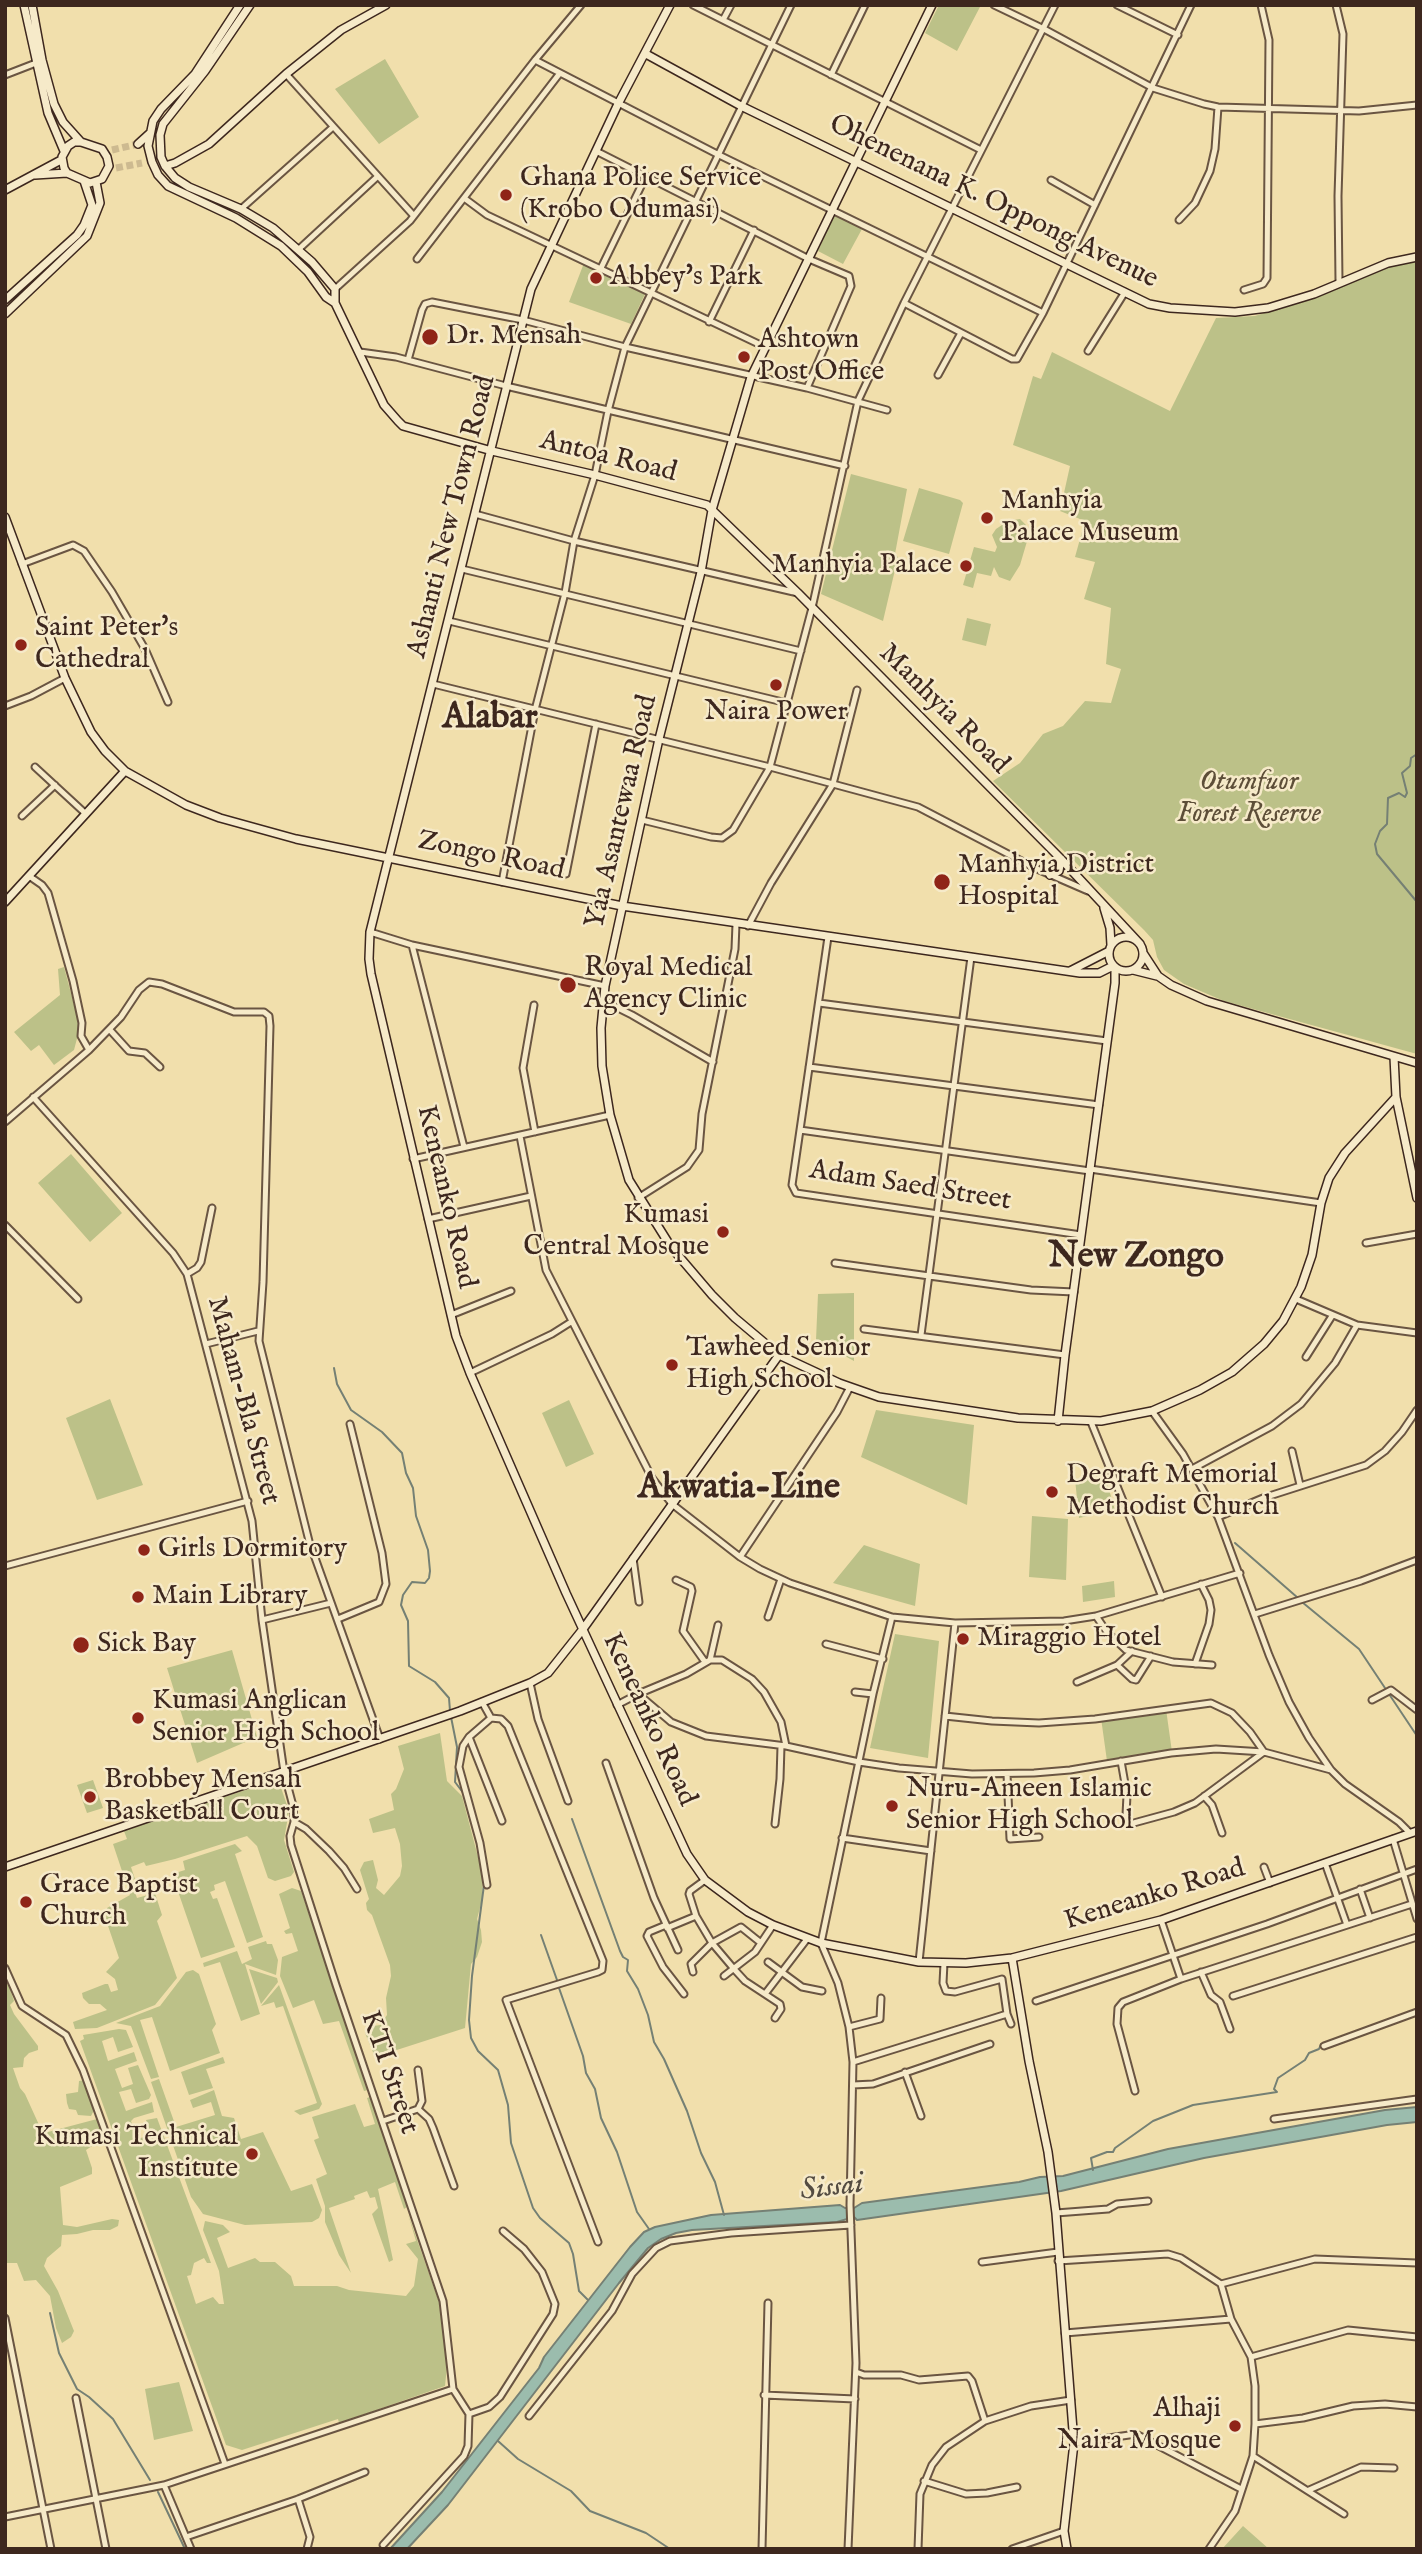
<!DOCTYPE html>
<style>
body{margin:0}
#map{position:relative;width:1422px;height:2554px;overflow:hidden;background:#f1dfac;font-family:"IM FELL English",serif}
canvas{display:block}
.frame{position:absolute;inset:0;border:7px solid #3d271e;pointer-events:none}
</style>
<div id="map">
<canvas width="1422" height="2554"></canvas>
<div class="frame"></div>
</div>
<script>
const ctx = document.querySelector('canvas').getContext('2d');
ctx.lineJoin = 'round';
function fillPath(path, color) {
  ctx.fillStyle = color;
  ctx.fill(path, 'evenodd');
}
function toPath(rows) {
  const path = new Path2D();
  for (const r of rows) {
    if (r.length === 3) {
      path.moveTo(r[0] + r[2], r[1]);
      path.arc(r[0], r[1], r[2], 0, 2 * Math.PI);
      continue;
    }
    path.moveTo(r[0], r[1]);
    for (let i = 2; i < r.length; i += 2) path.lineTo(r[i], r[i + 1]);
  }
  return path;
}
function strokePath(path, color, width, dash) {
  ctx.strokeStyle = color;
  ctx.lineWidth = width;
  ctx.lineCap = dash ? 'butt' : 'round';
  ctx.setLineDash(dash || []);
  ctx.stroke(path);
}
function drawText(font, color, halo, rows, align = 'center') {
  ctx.font = font + ' "IM FELL English",serif';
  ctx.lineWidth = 5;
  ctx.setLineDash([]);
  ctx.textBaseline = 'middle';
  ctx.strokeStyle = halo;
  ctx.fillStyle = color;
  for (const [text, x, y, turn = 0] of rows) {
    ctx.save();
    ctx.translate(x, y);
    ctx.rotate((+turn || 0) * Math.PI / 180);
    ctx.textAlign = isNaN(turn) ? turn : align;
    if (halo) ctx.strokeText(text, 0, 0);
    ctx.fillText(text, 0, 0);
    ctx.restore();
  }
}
const green = toPath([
 [939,5,981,5,957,51,925,33],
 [385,59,419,117,379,144,335,89],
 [834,215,862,229,843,264,818,251],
 [1417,260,1417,1054,1224,1001,1184,984,1164,970,1157,957,1153,940,1144,930,993,781,1020,763,1043,734,1063,726,1085,701,1111,703,1121,669,1106,664,1111,608,1084,599,1095,562,1075,557,1085,521,1060,511,1070,466,1013,445,1033,376,1041,379,1052,352,1170,411,1216,318,1255,316,1327,292,1357,276],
 [584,263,645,294,631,324,569,302],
 [851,474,907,489,895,554,898,557,883,621,821,594],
 [919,488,960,500,963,503,949,554,903,541],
 [1020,519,1026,525,1028,538,1020,565,1010,581,999,577,994,567,991,576,977,573,973,588,963,585,974,547,995,552,997,547,992,535,996,529,1008,521],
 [967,618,991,624,986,646,962,640],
 [64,967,80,1027,74,1050,54,1065,39,1045,31,1051,14,1032,60,995,58,969],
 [71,1154,122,1213,90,1242,38,1183],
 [854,1293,854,1361,816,1340,818,1294],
 [110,1399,143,1485,97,1500,66,1418],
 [569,1400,594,1454,566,1467,542,1413],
 [876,1410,974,1425,967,1505,861,1457],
 [1105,1476,1115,1510,1079,1518,1075,1479],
 [1032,1516,1068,1519,1066,1580,1029,1577],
 [864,1545,920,1564,915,1606,833,1583],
 [1114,1581,1115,1597,1083,1602,1082,1586],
 [895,1634,939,1641,928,1758,870,1748],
 [232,1650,257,1737,197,1763,167,1668],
 [1166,1709,1172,1752,1107,1761,1101,1718],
 [440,1733,447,1781,462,1796,483,1876,482,1900,477,1919,481,1930,482,1942,477,1957,471,1964,465,2028,375,2057,365,2033,367,2027,380,2025,387,2015,386,1998,391,1976,390,1965,372,1915,367,1910,366,1903,369,1899,360,1870,364,1862,373,1860,378,1880,376,1888,384,1895,400,1876,402,1866,400,1844,395,1828,373,1833,369,1819,394,1810,391,1794,396,1789,404,1769,398,1746],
 [278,1779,289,1811,284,1840,294,1872,291,1876,275,1881,268,1878,257,1846,247,1836,175,1859,146,1866,144,1862,131,1867,135,1879,131,1881,137,1898,155,1893,162,1915,157,1921,177,1978,155,2005,97,2028,75,2029,73,2022,107,2010,100,2004,89,2004,83,1998,82,1993,105,1984,108,1984,111,1992,118,1990,115,1979,106,1972,119,1958,106,1920,107,1908,130,1895,113,1844,127,1839,124,1831],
 [93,1780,103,1808,87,1813,77,1785],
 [235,1844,242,1851,235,1854,263,1937,247,1943,225,1881,214,1885,215,1890,210,1892,213,1899,217,1898,235,1947,201,1958,172,1874,185,1870,183,1861],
 [292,1888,301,1891,369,2087,368,2090,364,2091,339,2021,323,2024,314,2000,293,2008,280,1976,282,1957,298,1951,292,1933,286,1934,284,1931,290,1928,279,1894],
 [266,1941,267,1944,272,1944,278,1960,276,1975,245,1964,260,2014,241,2021,220,1962,204,1967,203,1963,237,1951,242,1964,252,1959,248,1947],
 [249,1969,277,1978,278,1982,261,2004],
 [193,1970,199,1974,216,2024,212,2030,220,2053,170,2071,152,2017,140,2020,159,2077,151,2079,131,2026,116,2023,160,2006,186,1972],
 [5,1981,9,1986,14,2001,10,2005,14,2014,38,2046,38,2050,29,2053,24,2058,23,2067,13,2068,20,2088,25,2094,40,2127,48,2132,97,2119,104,2138,86,2150,92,2168,92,2174,60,2187,63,2225,77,2227,112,2219,119,2220,118,2226,110,2230,93,2230,77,2234,62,2235,61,2246,47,2258,44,2266,58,2291,74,2331,71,2337,62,2343,56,2328,50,2296,36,2280,24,2281,17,2263,5,2263],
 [279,1985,322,2104,319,2109,300,2115,294,2111,317,2103,283,2006,276,2008,274,2002,261,2006],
 [119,2029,126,2030,133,2047,118,2052,113,2037,102,2041,108,2061,134,2052,137,2061,115,2069,122,2088,133,2084,128,2068,138,2065,151,2095,149,2099,136,2103,131,2089,119,2092,126,2111,152,2102,154,2112,134,2118,131,2121,137,2139,151,2135,146,2120,157,2118,211,2263,207,2263,204,2258,194,2263,191,2275,187,2276,196,2304,213,2297,219,2304,224,2304,219,2271,203,2230,205,2221,223,2225,230,2232,217,2238,228,2268,255,2258,260,2262,275,2262,291,2276,294,2286,337,2286,349,2290,406,2296,414,2286,418,2259,406,2244,416,2241,408,2214,439,2302,447,2366,445,2386,339,2423,338,2419,242,2450,226,2445,80,2041,84,2039,83,2035],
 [223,2057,225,2063,206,2069,213,2088,189,2095,181,2072],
 [159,2079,176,2127,215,2115,211,2102,193,2108,190,2100,214,2090,222,2116,234,2118,241,2139,263,2132,291,2191,312,2184,322,2210,319,2218,312,2222,245,2225,203,2214,191,2197,151,2082],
 [85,2080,93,2098,94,2110,91,2116,78,2115,76,2110,69,2109,67,2103,66,2094,78,2092,79,2081],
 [370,2097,407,2207,404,2209,395,2182,378,2189,393,2260,389,2262,372,2214,378,2208,375,2197,370,2198,367,2191,354,2196,355,2199,329,2208,351,2273,339,2255,325,2222,325,2206,316,2179,327,2174,314,2140,319,2138,312,2117,355,2104,364,2127,375,2124,367,2098],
 [179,2382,193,2431,154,2440,145,2389],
 [1243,2526,1269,2549,1222,2549]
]);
const water = toPath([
 [1417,2107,1417,2122,1387,2125,1204,2158,1061,2191,857,2220,854,2217,837,2222,692,2230,676,2233,661,2239,648,2248,619,2283,448,2505,407,2549,390,2549,442,2492,539,2368,544,2357,630,2247,644,2232,655,2227,711,2215,840,2205,845,2208,854,2208,862,2203,1019,2182,1040,2177,1063,2176,1168,2149,1385,2110,1417,2107]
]);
const stream = toPath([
 [1417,744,1417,749],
 [1417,754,1411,758,1410,766,1402,773,1407,793,1405,797,1399,793,1388,798,1387,824,1380,831,1375,844,1377,854,1417,902],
 [334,1368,337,1384,351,1410,382,1432,402,1453,406,1473,413,1488,416,1516,428,1550,430,1571,429,1578,425,1583,412,1582,403,1595,401,1605,408,1621,409,1666,435,1682,449,1698,450,1711],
 [1235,1543,1298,1598],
 [1302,1602,1359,1649,1417,1736],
 [451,1717,457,1747,455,1782,464,1794,471,1822],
 [572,1819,620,1951,623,1957,628,1960,627,1971,638,1989,648,2015,654,2042,664,2059,687,2111,701,2153,715,2182,724,2215],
 [484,1885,472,1976,469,2020,471,2038,478,2051,498,2070,508,2105,511,2143,533,2208,540,2218,569,2243,573,2254,579,2291,588,2300],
 [541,1935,557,1980],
 [559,1988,583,2056,586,2073,595,2089,601,2118,617,2152,637,2212,649,2229],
 [1093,2170,1091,2158,1107,2152,1113,2152,1115,2148,1153,2121,1193,2105,1277,2092,1274,2089,1278,2078,1305,2060,1309,2053,1319,2049,1321,2044],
 [50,2313,59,2353,77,2389,89,2397,113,2419,150,2480],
 [498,2441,518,2459,571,2491,590,2511,646,2533,670,2549],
 [158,2492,185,2549]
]);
const secondaryTunnel = toPath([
 [112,150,138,144],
 [116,168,142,163]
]);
const street = toPath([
 [693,5,981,150],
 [994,5,1044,29,1153,88,1204,104,1218,107,1359,111,1417,105],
 [1117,5,1178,35],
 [1336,5,1343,34,1338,196,1339,281],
 [723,20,731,5],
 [535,60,717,154,1043,313],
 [286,74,414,216],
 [5,75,36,63],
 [831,75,865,5],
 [596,151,809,259,849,276,851,286,807,388],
 [1051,180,1095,205],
 [464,198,487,215,765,347],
 [241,209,333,127],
 [1179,220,1195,203,1210,171,1215,149,1218,107],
 [299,249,377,177],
 [417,259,560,73],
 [601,268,646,176],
 [335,289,410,221,535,60,581,5],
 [1244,290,1263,284,1267,278,1269,40,1261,5],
 [904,303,1012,359,1017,359,1043,313,1191,5],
 [709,322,754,230],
 [1088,351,1125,292],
 [360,352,396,357,506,386,845,466],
 [408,360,422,310,425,304,432,302,523,320,625,347,807,388,887,410],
 [938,375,961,333],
 [475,514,574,541,798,593],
 [22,564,73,545,84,551,112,592,145,649,168,702],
 [462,569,801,651],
 [449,621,787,703],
 [433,684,770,767,918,807,1035,868,1088,891],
 [5,706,31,696,65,678],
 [35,767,86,814],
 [22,816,55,785],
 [642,820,711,837,722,838,733,830,770,767,812,608,858,401,904,303,1055,5],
 [566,874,596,724],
 [29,876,42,885,48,893,73,981,82,1023,81,1036,89,1050],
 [502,882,535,710,565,593,574,541,595,475,608,411,625,347,791,5],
 [748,926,771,883,833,784,857,690],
 [370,932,412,945,605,986],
 [828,937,792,1185,796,1193,1081,1235],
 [412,945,464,1147],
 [604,1001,632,1015,713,1062],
 [819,1003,1107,1041],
 [534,1005,523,1068,535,1132],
 [110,1030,129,1051,145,1053,160,1067],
 [809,1067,1099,1105],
 [33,1097,173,1253,187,1274,252,1521,262,1620,284,1772,293,1806,294,1822,290,1836,291,1845,336,1985,443,2301,453,2389,469,2414,468,2446,464,2456,383,2545],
 [5,1122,89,1050,121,1017,139,990,149,982,162,984,234,1012,264,1012,269,1016,270,1026,263,1282,259,1341,309,1541,380,1739],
 [800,1130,1090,1171],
 [520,1136,546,1270,652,1478,672,1504,740,1557,760,1569,790,1583,892,1617,955,1623,1064,1621,1096,1616,1240,1573],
 [413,1159,610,1115],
 [1090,1169,1321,1203],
 [638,1198,687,1167,699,1150,702,1114,735,949,736,924],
 [428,1219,531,1196],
 [5,1225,78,1299],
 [1366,1243,1417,1234],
 [835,1263,1031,1290,1074,1292],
 [187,1274,197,1268,201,1262,212,1208],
 [1296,1299,1357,1325,1417,1333],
 [451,1315,511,1291],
 [864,1329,1065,1355],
 [921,1335,971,957],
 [206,1344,258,1331],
 [1306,1357,1332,1316],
 [470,1373,552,1334,571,1322],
 [1152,1411,1183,1454,1218,1517,1269,1655,1289,1702,1309,1738,1331,1770,1345,1784,1399,1822,1410,1833],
 [1091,1422,1162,1597],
 [1292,1451,1300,1485],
 [1192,1469,1272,1426,1301,1404,1335,1363,1357,1325],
 [1218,1517,1263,1498,1366,1465,1385,1451,1402,1432,1417,1410],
 [740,1557,837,1412,850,1387],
 [633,1558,639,1602],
 [5,1566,248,1501],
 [676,1580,691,1587,692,1591,683,1631,705,1662],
 [1255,1614,1361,1581,1417,1560],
 [1096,1616,1107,1632,1126,1650,1173,1662,1212,1665],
 [768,1617,781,1579],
 [338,1619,379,1602,386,1584,382,1553,350,1424],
 [262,1620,331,1603],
 [826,1644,883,1659],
 [710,1660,718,1625],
 [1195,1664,1209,1624,1211,1610,1209,1600,1201,1584],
 [1117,1665,1132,1679,1136,1680,1151,1656],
 [1077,1682,1117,1665,1132,1651],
 [530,1683,538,1719,568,1801],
 [855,1692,873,1694],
 [638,1694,686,1674,710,1660,722,1660,752,1679,764,1692,781,1722,786,1746],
 [1372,1700,1391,1690,1417,1710],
 [482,1702,491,1718,501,1719,508,1726,603,1961,602,1970,598,1972,506,2000,598,2242],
 [617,1705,638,1694,671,1722,706,1736,786,1746,859,1762,899,1768,972,1774,1034,1773,1070,1770,1171,1753,1216,1749,1264,1752,1331,1770],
 [945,1716,992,1721,1039,1723,1095,1719,1211,1703,1232,1713,1250,1732,1264,1752,1195,1803,1174,1812,1130,1824,1126,1815,1127,1795,1121,1761],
 [469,1737,502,1821],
 [606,1763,654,1898,678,1950],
 [1007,1774,1010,1839,1039,1837],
 [1204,1796,1212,1805,1222,1833],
 [294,1822,306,1829,329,1851,344,1868,357,1889],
 [775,1824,780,1779,781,1746],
 [842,1838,931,1851],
 [1393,1839,1417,1919],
 [1325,1863,1347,1925],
 [1264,1867,1270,1883],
 [705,1880,690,1891,689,1894,696,1916,712,1943,734,1969,745,1981,780,2004,781,2009,775,2018],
 [487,1885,480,1843,459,1767,463,1746,469,1737,491,1718],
 [1360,1889,1370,1918],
 [1161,1920,1181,1979],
 [666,1925,649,1932,647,1936,663,1967,684,1994],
 [667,1928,696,1916],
 [768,1962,802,1987,822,1991],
 [919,1962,955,1623],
 [944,1963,943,1983,946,1991,955,1992,1002,1979,1007,2014,1011,2024],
 [5,1968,22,2006,66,2035,83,2070,225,2464],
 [693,1972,691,1964,712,1943,741,1927,761,1943],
 [1201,1972,1211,1995,1220,2002,1230,2029],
 [724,1976,755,1952,773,1925],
 [765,1994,807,1939],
 [1233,1996,1417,1937],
 [1036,2001,1267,1924,1417,1869],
 [849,2027,880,2019,881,1998],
 [1324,2046,1417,2012],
 [853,2062,1007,2014],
 [905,2072,921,2116],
 [853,2085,873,2084,990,2044],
 [1135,2091,1117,2024,1118,2008,1123,2002,1181,1979,1412,1904],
 [418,2109,429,2119,433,2128,454,2186],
 [1274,2119,1417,2099],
 [383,2121,418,2109,422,2101,418,2070],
 [1056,2213,1108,2209,1117,2204,1148,2201],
 [1058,2261,1168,2254,1181,2258,1221,2284,1231,2319,1251,2357,1255,2386,1255,2424,1253,2456,1235,2511,1209,2549],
 [982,2262,1058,2252],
 [1221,2284,1315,2259,1417,2263],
 [5,2318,51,2549],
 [1065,2333,1231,2319],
 [1251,2357,1348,2330,1417,2337],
 [856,2372,864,2375,901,2375,919,2380,968,2376,972,2381,985,2421],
 [764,2395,855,2399],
 [76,2398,106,2549],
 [469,2414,489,2407,500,2397,553,2314,555,2304,542,2272,524,2249,503,2231],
 [529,2416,612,2311,632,2274,656,2248,670,2241,731,2233,851,2225],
 [1255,2424,1303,2418,1353,2406,1385,2404,1417,2407],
 [1074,2443,1136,2434,1241,2489],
 [1253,2456,1344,2514],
 [924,2481,966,2494,987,2493,1017,2487],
 [164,2485,191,2549],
 [1309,2490,1361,2467,1394,2468],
 [298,2499,310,2537,307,2549],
 [5,2517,164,2485,453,2389],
 [186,2537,298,2499,365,2472],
 [762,2549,768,2303],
 [848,2549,856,2363,850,2205,853,2062,849,2027,838,1983,821,1943,873,1694,892,1617],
 [918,2549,920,2494,932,2465,946,2447,985,2421,1031,2406,1071,2400],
 [1012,2549,1064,2531]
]);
const secondary = toPath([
 [24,5,48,113,64,151],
 [32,5,42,60,54,104,63,122,81,142],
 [240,5,195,74,161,109,153,121,148,146,152,162,158,175,168,186,236,218,281,246,308,272,326,297,335,303],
 [250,5,205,71,163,124,160,135,161,157,165,166,175,178,189,187,241,209,273,228,312,262,335,289,335,303,384,405,398,421,403,426,492,451,595,475,707,505,798,593,1061,859,1140,944],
 [670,5,618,104,531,289,370,932,369,959,371,974,456,1336,470,1373,566,1593,687,1854,705,1880,748,1912,773,1925,821,1943,919,1962,966,1963,1012,1958,1161,1920,1417,1831],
 [932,5,751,377,712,510,701,572,659,739,605,986,601,1028,602,1066,610,1115,629,1180,671,1247,712,1295,735,1318,779,1355,839,1383,879,1397,1018,1418,1101,1421,1152,1411,1200,1390,1232,1372,1264,1344,1283,1321,1301,1287,1312,1255,1321,1203,1329,1178,1345,1153,1396,1097],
 [646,54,741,106,1149,304,1170,308,1235,312,1268,308,1314,294,1388,263,1417,257],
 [74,142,81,142,102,149,107,157,109,166,102,179,90,183,67,173,64,168,62,157,68,146,74,142],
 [138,144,149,134],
 [165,166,175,163,209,144,286,74,341,30,386,5],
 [35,175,67,173],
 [5,190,61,160],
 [5,300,77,235,84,225,92,205,84,181],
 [5,314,87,236,100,203,96,182],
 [5,517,65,678,91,732,105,751,125,771,186,805,220,818,296,839,622,906,1080,973,1099,973,1113,966],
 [1050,875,1059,871,1061,859],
 [5,902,125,771],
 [1104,908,1110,928,1111,945],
 [1126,954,17],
 [1143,953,1158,976,1171,985,1207,1001,1417,1063],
 [1133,970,1157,976],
 [1070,971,1109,951],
 [1394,1057,1396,1097,1417,1198],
 [1058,1421,1065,1355,1115,983,1115,967],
 [5,1867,460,1711,530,1683,548,1673,583,1629,779,1355],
 [1012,1958,1029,2061,1048,2152,1056,2213,1074,2443,1064,2531,1067,2549]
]);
const markers = [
 [506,195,7,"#8f2418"],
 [596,278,7,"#8f2418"],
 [430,337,9,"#8f2418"],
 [744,357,7,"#8f2418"],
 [987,518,7,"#8f2418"],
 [966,566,7,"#8f2418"],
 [21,645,7,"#8f2418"],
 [776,685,7,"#8f2418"],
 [942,882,9,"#8f2418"],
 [568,985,9,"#8f2418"],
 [723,1232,7,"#8f2418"],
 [672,1365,7,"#8f2418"],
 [1052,1492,7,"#8f2418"],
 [144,1550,7,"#8f2418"],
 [138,1597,7,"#8f2418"],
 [963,1639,7,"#8f2418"],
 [81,1645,9,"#8f2418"],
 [138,1718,7,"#8f2418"],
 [90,1797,7,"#8f2418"],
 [892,1806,7,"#8f2418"],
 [26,1902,7,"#8f2418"],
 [252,2154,7,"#8f2418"],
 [1235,2426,7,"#8f2418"]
];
const poiNames = [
 ["Ghana Police Service",520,179],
 ["(Krobo Odumasi)",520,211],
 ["Abbey's Park",610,278],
 ["Dr. Mensah",446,337],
 ["Ashtown",758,341],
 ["Post Office",758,373],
 ["Manhyia",1001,502],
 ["Palace Museum",1001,534],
 ["Manhyia Palace",952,566,"right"],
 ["Saint Peter's",35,629],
 ["Cathedral",35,661],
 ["Naira Power",776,713,"center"],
 ["Manhyia District",958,866],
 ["Hospital",958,898],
 ["Royal Medical",584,969],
 ["Agency Clinic",584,1001],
 ["Kumasi",709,1216,"right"],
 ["Central Mosque",709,1248,"right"],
 ["Tawheed Senior",686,1349],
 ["High School",686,1381],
 ["Degraft Memorial",1066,1476],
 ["Methodist Church",1066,1508],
 ["Girls Dormitory",158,1550],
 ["Main Library",152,1597],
 ["Miraggio Hotel",977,1639],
 ["Sick Bay",97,1645],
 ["Kumasi Anglican",152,1702],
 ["Senior High School",152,1734],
 ["Brobbey Mensah",104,1781],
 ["Basketball Court",104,1813],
 ["Nuru-Ameen Islamic",906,1790],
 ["Senior High School",906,1822],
 ["Grace Baptist",40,1886],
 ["Church",40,1918],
 ["Kumasi Technical",238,2138,"right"],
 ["Institute",238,2170,"right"],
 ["Alhaji",1221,2410,"right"],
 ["Naira Mosque",1221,2442,"right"]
];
const streetNames = [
 ["Ohenenana K. Oppong Avenue",993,203,26],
 ["Antoa Road",608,458,14],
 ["Ashanti New Town Road",453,517,-76],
 ["Manhyia Road",943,710,45],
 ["Yaa Asantewaa Road",623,812,-77],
 ["Zongo Road",491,857,12],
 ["Adam Saed Street",910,1187,9],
 ["Keneanko Road",445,1197,77],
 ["Maham-Bla Street",242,1401,75],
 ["Keneanko Road",648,1720,65],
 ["Keneanko Road",1155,1896,-17],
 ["KTI Street",388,2073,71]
];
const parkNames = [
 ["Otumfuor",1249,783],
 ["Forest Reserve",1249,815]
];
const waterNames = [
 ["Sissai",832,2189,-7]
];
const districtNames = [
 ["Alabar",490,720],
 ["New Zongo",1136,1259],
 ["Akwatia-Line",739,1490]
];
fillPath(green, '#bcc188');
fillPath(water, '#9bbcad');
strokePath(water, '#758074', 2);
strokePath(stream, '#758074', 2);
strokePath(secondaryTunnel, '#cdba90', 7, [7, 3.5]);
strokePath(street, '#6a5542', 9);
strokePath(secondary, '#3d271e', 10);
strokePath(street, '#f6eac9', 5);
strokePath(secondary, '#f6eac9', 7);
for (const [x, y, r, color] of markers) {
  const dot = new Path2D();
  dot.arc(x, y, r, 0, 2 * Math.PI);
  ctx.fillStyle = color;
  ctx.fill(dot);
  strokePath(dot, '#f6eac9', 2.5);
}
drawText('28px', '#3d271e', '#f6eac9', poiNames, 'left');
drawText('28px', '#3d271e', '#f6eac9', streetNames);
drawText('italic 28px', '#5d4e38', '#f6eac9', parkNames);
drawText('italic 30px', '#544c42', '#f6eac9', waterNames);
drawText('bold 35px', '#3d271e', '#f6eac9', districtNames);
</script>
